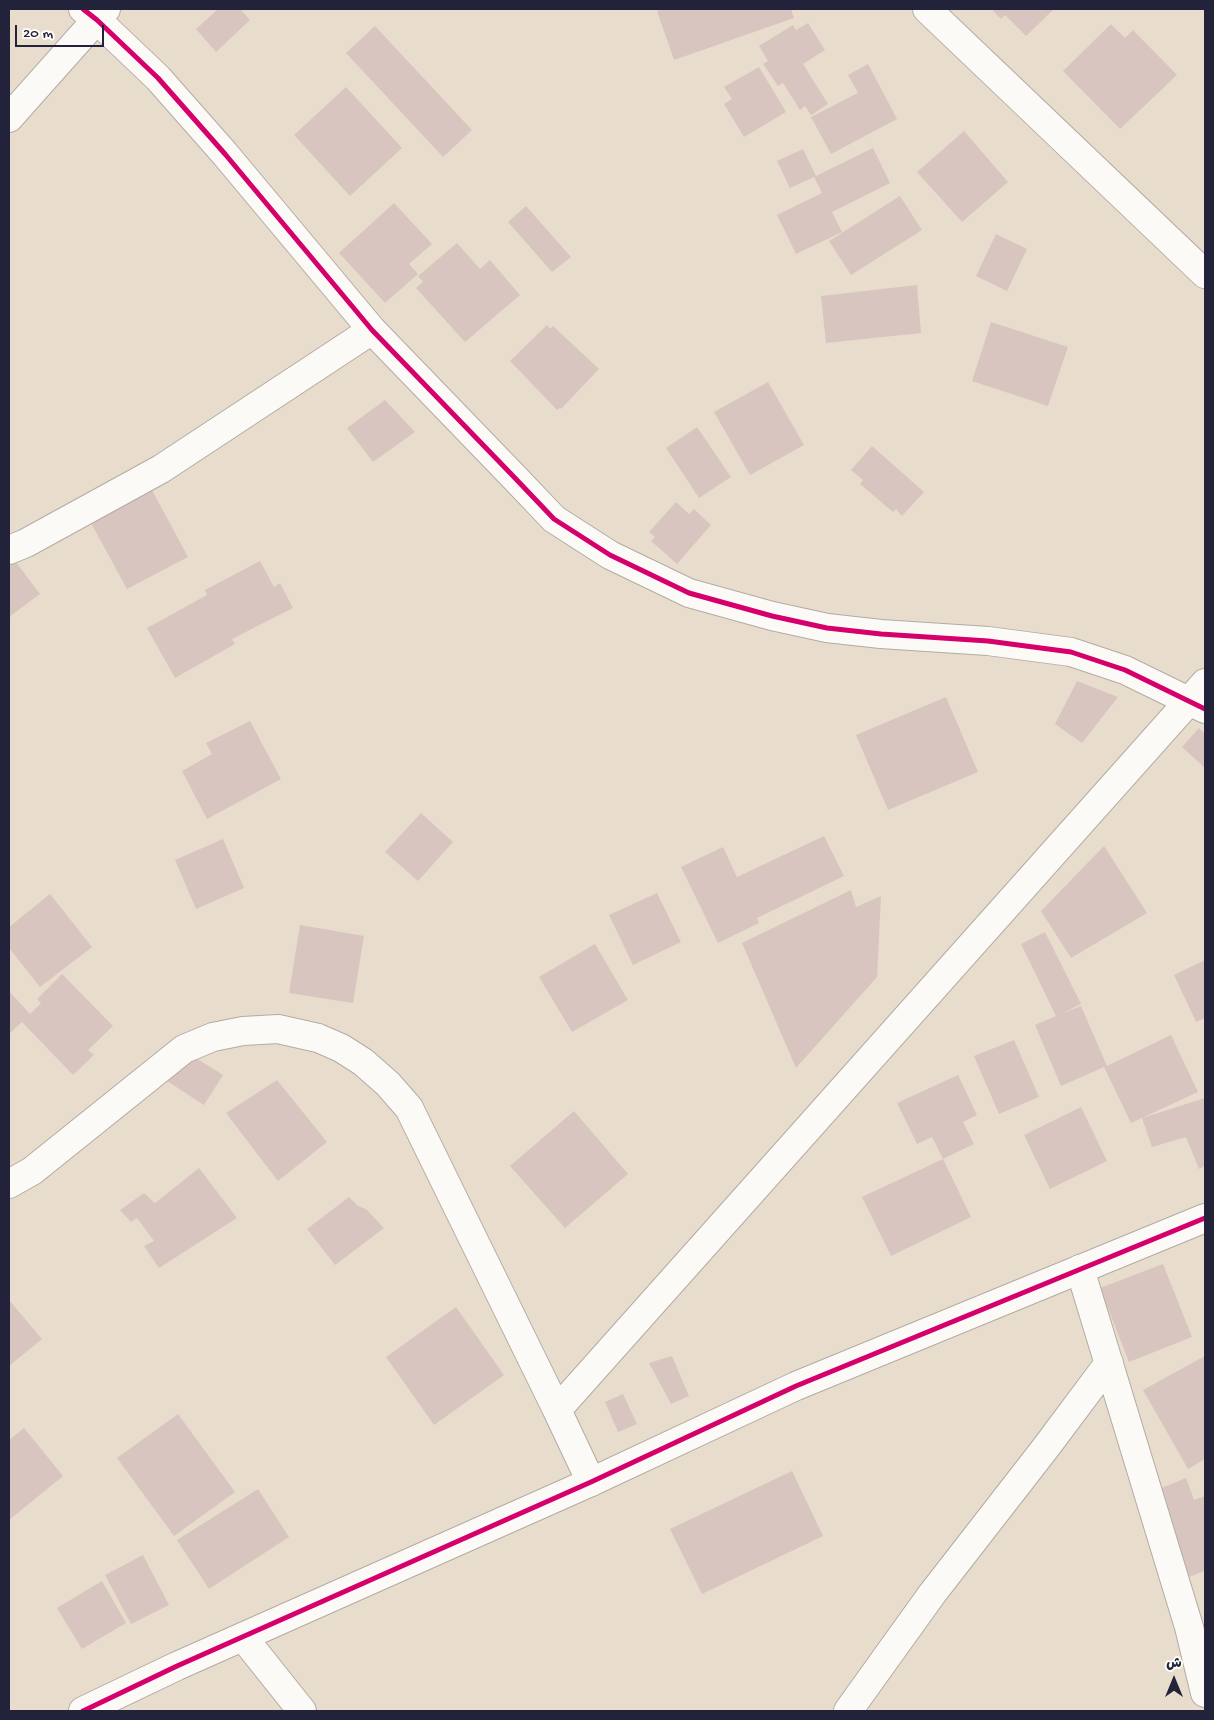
<!DOCTYPE html>
<meta charset="utf-8">
<style>
body{margin:0}
#map{position:relative;width:1214px;height:1720px;overflow:hidden;background:#e8dccc;font-family:"Gochi Hand","Playpen Sans Arabic",sans-serif}
canvas{display:block}
.frame{position:absolute;inset:0;border:10px solid #22223b;pointer-events:none}
.north{position:absolute;left:1149px;top:1655px;width:50px;height:50px;-webkit-text-stroke:4px #fdfcf7;paint-order:stroke;rotate:0deg;font-size:14px;font-weight:700;line-height:20px;text-align:center;color:#22223b}
.north::after{content:'';display:block;margin:auto;width:18px;height:22px;background:#22223b;clip-path:polygon(50% 0,100% 100%,50% 72%,0 100%)}
.scale{position:absolute;left:15px;top:25px;width:89px;height:22px;box-sizing:border-box;border:2px solid #22223b;border-top:0;padding-left:6px;font-size:15px;line-height:18px;white-space:nowrap;color:#22223b;-webkit-text-stroke:4px #fdfcf7;paint-order:stroke}
</style>
<div id="map">
<canvas width="1214" height="1720"></canvas>
<div class="frame"></div>
<div class="north">ش</div>
<div class="scale">20 m</div>
</div>
<script>
const ctx = document.querySelector('canvas').getContext('2d');
ctx.lineJoin = 'round';
function fillPath(path, color) {
  ctx.fillStyle = color;
  ctx.fill(path, 'evenodd');
}
function toPath(rows) {
  const path = new Path2D();
  for (const r of rows) {
    path.moveTo(r[0], r[1]);
    for (let i = 2; i < r.length; i += 2) path.lineTo(r[i], r[i + 1]);
  }
  return path;
}
function strokePath(path, color, width, dash) {
  ctx.strokeStyle = color;
  ctx.lineWidth = width;
  ctx.lineCap = dash ? 'butt' : 'round';
  ctx.setLineDash(dash || []);
  ctx.stroke(path);
}
const building = toPath([
 [216,9,240,9,250,20,216,52,196,29,217,10],
 [664,9,791,9,794,18,674,60,657,11],
 [995,9,1054,9,1026,36,1005,15,1001,19,993,11],
 [808,23,825,50,803,64,828,104,811,115,805,106,800,110,783,83,778,86,763,64,768,61,759,46,793,25,796,30],
 [1111,24,1125,38,1133,30,1177,75,1120,129,1063,71],
 [375,26,472,130,443,157,346,53],
 [868,64,897,119,831,154,811,117,858,93,848,75],
 [759,67,786,112,744,137,724,104,732,99,724,87],
 [346,87,402,148,350,196,294,135],
 [964,131,1008,182,962,222,917,172],
 [873,148,890,183,832,212,842,232,796,254,777,215,822,193,814,177,790,188,777,161,803,149,816,176],
 [900,196,922,230,851,275,829,241],
 [394,203,432,244,409,264,418,274,385,303,339,253],
 [526,206,571,257,552,272,508,222],
 [996,234,1027,249,1007,291,976,276],
 [457,243,480,269,490,260,520,295,465,342,416,288,423,282,418,276],
 [917,285,921,333,826,343,821,296],
 [991,322,1068,347,1048,406,972,381],
 [547,325,550,329,553,326,599,369,561,409,560,408,557,410,510,361],
 [768,382,804,445,750,475,714,412],
 [385,400,415,432,373,462,347,428],
 [697,427,731,477,699,498,666,448],
 [872,446,924,492,902,516,896,509,893,512,860,484,863,480,851,470],
 [152,490,188,557,127,589,91,523],
 [676,502,689,514,694,509,711,525,677,564,651,541,655,537,649,532],
 [9,553,40,594,9,617],
 [260,561,274,587,280,583,293,608,232,639,235,644,175,678,147,628,207,595,205,590],
 [1077,681,1118,697,1082,743,1055,724],
 [946,697,978,772,888,810,856,735],
 [250,721,281,779,207,819,182,771,212,754,206,743],
 [1199,728,1205,734,1205,768,1182,747],
 [421,813,453,842,418,881,385,852],
 [824,836,844,876,757,918,759,923,718,943,681,867,723,847,737,877],
 [223,839,244,888,196,909,175,860],
 [1104,846,1147,913,1071,958,1041,911],
 [851,890,856,907,881,896,877,977,796,1068,742,943],
 [657,893,681,942,633,965,609,915],
 [50,894,92,947,40,987,9,948,9,927],
 [300,925,364,936,353,1003,289,993],
 [1045,932,1081,1004,1061,1014,1081,1006,1107,1066,1171,1035,1198,1092,1131,1123,1104,1067,1061,1086,1035,1025,1056,1016,1021,944],
 [595,944,628,1000,572,1032,539,977],
 [1205,960,1205,1018,1196,1022,1174,975],
 [62,974,113,1026,88,1050,94,1055,73,1075,22,1022,9,1034,9,991,30,1014,41,1003,37,999],
 [1014,1040,1039,1097,999,1114,974,1056],
 [183,1050,223,1075,204,1105,164,1079],
 [958,1075,977,1115,963,1122,974,1144,943,1159,932,1137,917,1144,897,1103],
 [277,1080,327,1142,278,1181,226,1113],
 [1205,1098,1205,1166,1199,1169,1186,1137,1152,1147,1142,1118],
 [1081,1107,1107,1161,1050,1189,1024,1135],
 [574,1111,628,1174,565,1228,510,1166],
 [943,1159,971,1217,891,1256,862,1197],
 [199,1168,237,1218,159,1268,144,1246,154,1241,137,1218,131,1222,120,1210,144,1193,155,1203],
 [349,1197,358,1206,366,1209,384,1228,335,1265,307,1229],
 [1163,1264,1192,1337,1129,1362,1100,1288],
 [9,1300,42,1339,9,1366],
 [456,1307,504,1375,434,1425,386,1357],
 [672,1356,689,1396,671,1404,649,1363],
 [1205,1356,1205,1459,1188,1469,1143,1390],
 [623,1394,637,1424,618,1432,605,1402],
 [178,1414,235,1492,174,1536,117,1458],
 [24,1428,63,1476,9,1520,9,1440],
 [792,1471,823,1536,702,1594,670,1529],
 [1186,1478,1194,1500,1205,1496,1205,1571,1186,1578,1152,1492],
 [258,1489,289,1537,209,1589,177,1540],
 [143,1555,169,1605,131,1624,105,1575],
 [102,1581,126,1623,82,1649,57,1608]
]);
const minor = toPath([
 [83,9,97,20,158,78,225,154,372,330,514,477,554,519,610,555,689,593,772,616,827,628,881,634,988,641,1071,652,1125,670,1205,709],
 [927,9,1205,274],
 [9,118,106,9],
 [9,550,26,543,161,469,372,330],
 [9,1184,32,1171,184,1049,213,1037,243,1031,278,1029,318,1038,341,1048,363,1062,388,1084,409,1108,557,1410],
 [1080,1269,1189,1627,1205,1693],
 [591,1482,557,1410,1205,683],
 [243,1637,302,1711],
 [848,1711,932,1594,1047,1446,1109,1363]
]);
const tertiary = toPath([
 [83,1711,177,1666,591,1482,796,1386,1205,1218]
]);
const cycleway = toPath([
 [83,9,97,20,158,78,225,154,372,330,514,477,554,519,610,555,689,593,772,616,827,628,881,634,988,641,1071,652,1125,670,1205,709],
 [83,1711,177,1666,591,1482,796,1386,1205,1218]
]);
fillPath(building, '#d9c5bf');
strokePath(minor, '#b3aba3', 30);
strokePath(tertiary, '#b3aba3', 30);
strokePath(minor, '#fcfaf7', 28);
strokePath(tertiary, '#fcfaf7', 28);
strokePath(cycleway, '#d6006c', 5);
</script>
